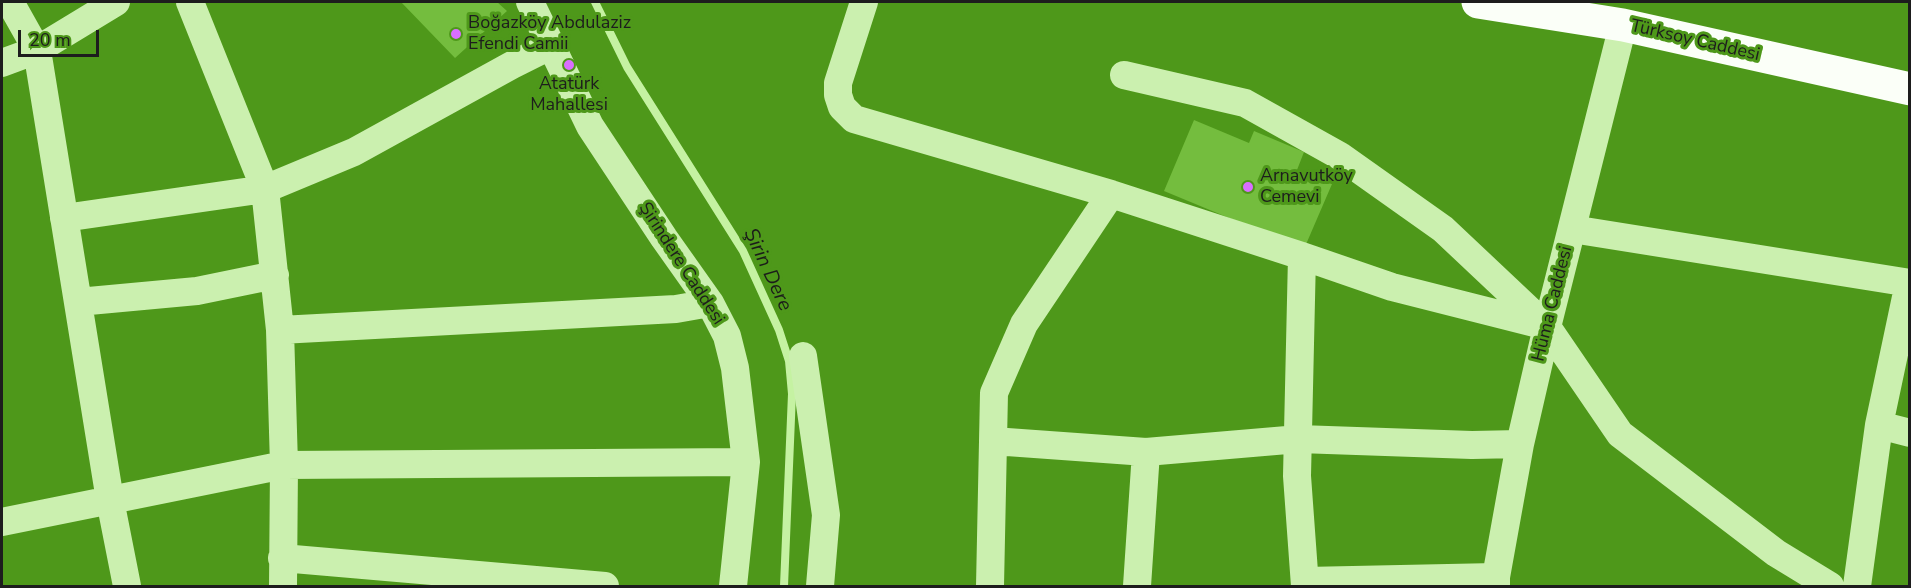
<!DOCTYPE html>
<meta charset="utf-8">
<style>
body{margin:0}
#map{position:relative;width:1911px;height:588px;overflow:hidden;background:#4e981a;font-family:"Nunito Sans",sans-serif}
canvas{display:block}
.frame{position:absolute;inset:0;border:3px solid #1d1d1d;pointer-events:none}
.scale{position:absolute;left:18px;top:30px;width:81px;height:27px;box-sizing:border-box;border:3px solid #1d1d1d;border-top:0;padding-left:8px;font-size:18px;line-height:21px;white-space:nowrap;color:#1d1d1d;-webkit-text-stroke:4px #4e981a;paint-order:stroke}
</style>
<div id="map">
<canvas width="1911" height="588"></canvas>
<div class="frame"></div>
<div class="scale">20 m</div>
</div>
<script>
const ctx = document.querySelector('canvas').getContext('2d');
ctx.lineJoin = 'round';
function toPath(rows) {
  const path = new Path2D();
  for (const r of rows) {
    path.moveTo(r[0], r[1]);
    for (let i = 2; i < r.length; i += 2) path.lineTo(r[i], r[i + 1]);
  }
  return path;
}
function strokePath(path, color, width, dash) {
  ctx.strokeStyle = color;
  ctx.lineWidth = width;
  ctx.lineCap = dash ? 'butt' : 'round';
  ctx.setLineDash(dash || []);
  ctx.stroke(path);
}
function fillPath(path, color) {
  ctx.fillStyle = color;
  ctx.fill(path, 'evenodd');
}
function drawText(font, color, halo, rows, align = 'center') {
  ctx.font = font + ' "Nunito Sans",sans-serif';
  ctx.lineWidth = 6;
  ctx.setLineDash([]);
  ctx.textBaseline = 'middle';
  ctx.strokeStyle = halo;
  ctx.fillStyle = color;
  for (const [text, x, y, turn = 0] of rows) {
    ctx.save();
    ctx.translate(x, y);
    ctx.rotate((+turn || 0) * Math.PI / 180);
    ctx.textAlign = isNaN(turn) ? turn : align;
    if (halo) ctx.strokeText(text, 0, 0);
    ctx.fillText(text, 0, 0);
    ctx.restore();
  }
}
const stream = toPath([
 [595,2,627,67,743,251,779,330,789,361,792,394,784,586]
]);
const building = toPath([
 [401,2,497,2,507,11,455,58],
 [1194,120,1249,143,1254,131,1304,152,1297,170,1332,184,1304,249,1164,191]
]);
const minor = toPath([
 [10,2,37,50,110,500,127,586],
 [190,2,265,189,280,330,284,465,283,586],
 [530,2,590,126,664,238,710,303,727,336,735,368,746,462,733,586],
 [864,2,838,83,838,95,842,107,854,119,1111,194,1302,256,1392,287,1546,326],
 [2,63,37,50,116,2],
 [1124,75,1245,103,1340,156,1443,229,1547,327,1620,434,1776,553,1830,586],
 [64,218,265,189,354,152,512,65,552,45],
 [1572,229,1910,283],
 [1302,256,1297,476,1305,586],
 [78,302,197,291,275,275],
 [280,330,676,309,710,303],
 [803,356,826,515,820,586],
 [1879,425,1909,283],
 [993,441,1146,452,1299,439,1472,445,1520,444],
 [2,522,284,465,746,462],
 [282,558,605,586],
 [1305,581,1496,577],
 [990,586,994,393,1024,324,1111,194],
 [1137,586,1146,452],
 [1496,586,1496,577,1520,444,1547,327,1623,25],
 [1857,586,1879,425,1910,433]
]);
const major = toPath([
 [1478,2,1623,25,1910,89]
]);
const markers = [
 [456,34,6,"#d96eff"],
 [569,65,6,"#d96eff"],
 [1248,187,6,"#d96eff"]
];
const poiNames = [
 ["Boğazköy Abdulaziz",468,24],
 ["Efendi Camii",468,45],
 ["Atatürk",569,85,"center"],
 ["Mahallesi",569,106,"center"],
 ["Arnavutköy",1260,177],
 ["Cemevi",1260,198]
];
const streetNames = [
 ["Türksoy Caddesi",1695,41,13],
 ["Şirindere Caddesi",681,264,57],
 ["Hüma Caddesi",1553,304,-76]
];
const waterNames = [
 ["Şirin Dere",767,270,65]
];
strokePath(stream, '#c5f2a2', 8);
fillPath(building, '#74bd3e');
strokePath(minor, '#cbf0af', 28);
strokePath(major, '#fbfff8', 33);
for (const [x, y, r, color] of markers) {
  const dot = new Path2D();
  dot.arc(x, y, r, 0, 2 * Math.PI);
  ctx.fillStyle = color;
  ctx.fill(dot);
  strokePath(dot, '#4e981a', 2);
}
drawText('18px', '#1d1d1d', '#4e981a', poiNames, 'left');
drawText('18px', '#1d1d1d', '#4e981a', streetNames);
drawText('italic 20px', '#1b1c1a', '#4e981a', waterNames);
</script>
